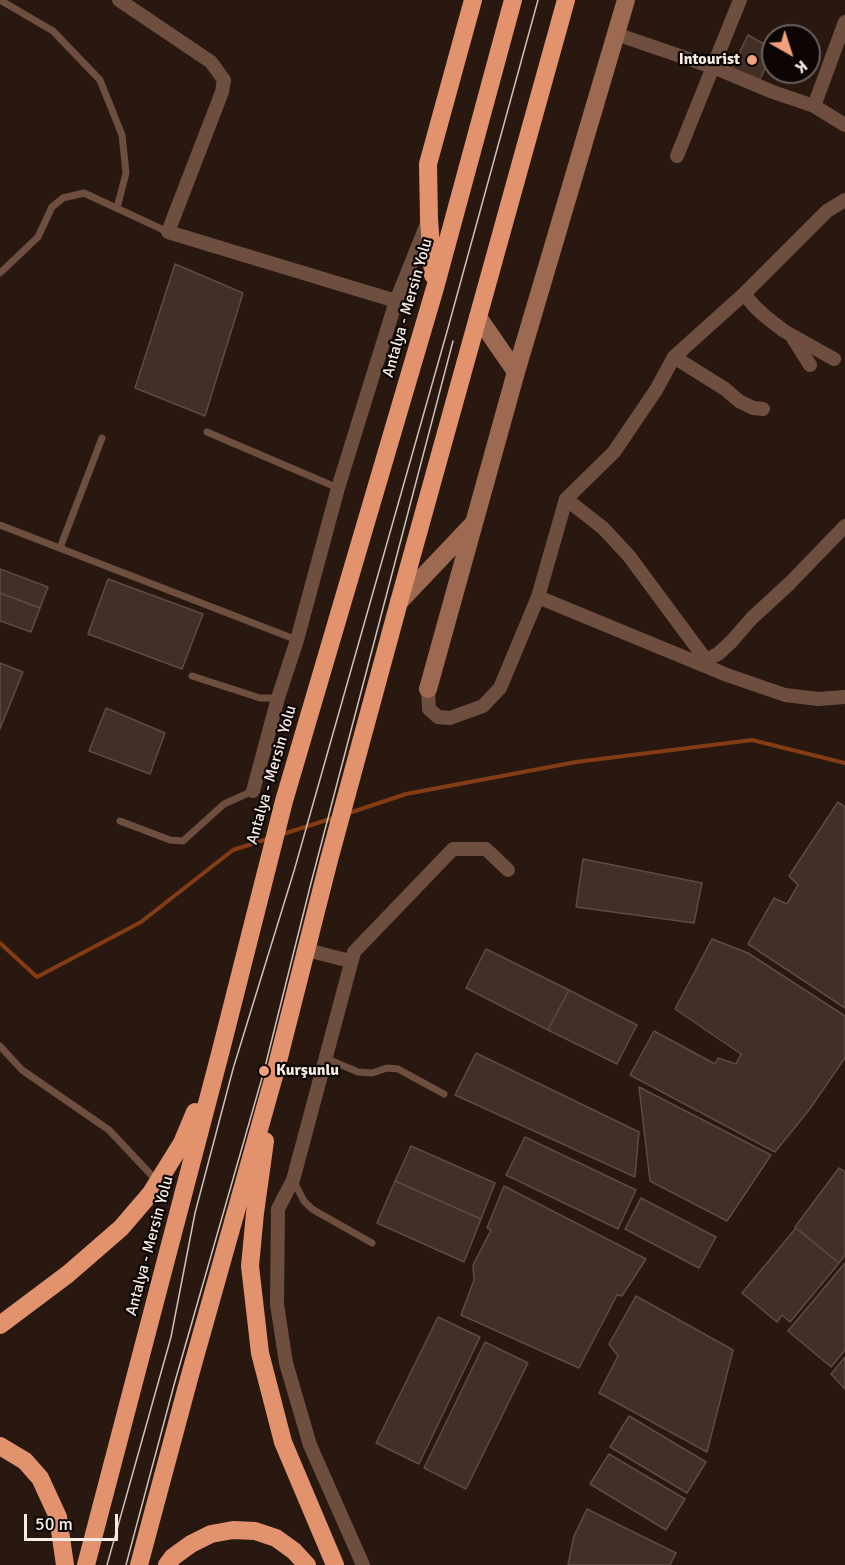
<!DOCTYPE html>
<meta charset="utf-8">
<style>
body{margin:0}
#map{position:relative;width:845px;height:1565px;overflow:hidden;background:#281810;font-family:Signika,sans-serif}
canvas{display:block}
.north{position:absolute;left:761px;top:24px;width:60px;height:60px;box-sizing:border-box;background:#0c0503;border:2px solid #6a615e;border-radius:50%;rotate:141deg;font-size:16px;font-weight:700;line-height:24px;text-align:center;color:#f8ece6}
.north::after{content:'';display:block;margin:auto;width:21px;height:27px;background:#f1a17c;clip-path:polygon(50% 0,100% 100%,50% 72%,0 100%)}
.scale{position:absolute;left:24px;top:1514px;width:94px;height:27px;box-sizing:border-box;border:3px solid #f8ece6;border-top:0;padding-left:8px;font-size:18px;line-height:21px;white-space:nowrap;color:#f8ece6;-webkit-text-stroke:4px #0c0503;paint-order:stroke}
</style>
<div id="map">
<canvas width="845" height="1565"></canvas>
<div class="north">K</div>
<div class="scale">50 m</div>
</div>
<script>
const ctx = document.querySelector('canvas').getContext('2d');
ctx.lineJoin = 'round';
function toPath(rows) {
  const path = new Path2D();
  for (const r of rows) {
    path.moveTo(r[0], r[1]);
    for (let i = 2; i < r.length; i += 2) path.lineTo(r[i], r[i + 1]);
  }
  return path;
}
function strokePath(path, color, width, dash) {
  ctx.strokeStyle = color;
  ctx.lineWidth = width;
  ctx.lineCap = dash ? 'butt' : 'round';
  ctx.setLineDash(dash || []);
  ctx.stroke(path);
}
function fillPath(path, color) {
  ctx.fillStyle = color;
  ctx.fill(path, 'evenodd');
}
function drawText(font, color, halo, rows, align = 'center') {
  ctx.font = font + ' Signika,sans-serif';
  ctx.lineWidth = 4.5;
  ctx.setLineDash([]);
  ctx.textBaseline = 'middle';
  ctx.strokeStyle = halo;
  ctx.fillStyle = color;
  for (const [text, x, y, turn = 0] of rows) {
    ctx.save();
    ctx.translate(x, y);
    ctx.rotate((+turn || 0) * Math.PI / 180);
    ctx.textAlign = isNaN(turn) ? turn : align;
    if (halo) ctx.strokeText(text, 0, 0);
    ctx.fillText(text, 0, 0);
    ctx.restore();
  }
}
const stream = toPath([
 [349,813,406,794,576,762,752,740,845,763],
 [280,835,336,817],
 [0,943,37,977,141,922,233,850,267,839]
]);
const building = toPath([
 [748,35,773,49,773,53,759,81,732,68,748,35],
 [175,264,243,293,205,416,135,388,175,264],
 [0,569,48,587,40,608,0,593,0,569],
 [108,579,203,614,182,669,88,634,108,579],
 [0,593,40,608,31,632,0,621,0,593],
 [0,663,23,672,0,729,0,663],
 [106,708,165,733,150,774,89,751,106,708],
 [838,802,845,807,845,1008,748,944,774,898,787,904,798,885,789,876,838,802],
 [583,859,702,883,694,923,576,907,583,859],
 [712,939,748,953,845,1016,845,1058,809,1110,775,1152,630,1075,654,1031,715,1064,718,1058,736,1064,741,1054,675,1009,712,939],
 [486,949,569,990,548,1030,466,988,486,949],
 [569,990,637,1025,617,1064,548,1030,569,990],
 [476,1053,639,1132,635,1177,455,1095,476,1053],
 [639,1087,771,1155,727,1221,650,1181,639,1087],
 [525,1137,636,1190,618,1229,506,1175,525,1137],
 [411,1146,495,1183,481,1219,395,1181,411,1146],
 [839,1168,845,1172,845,1255,839,1263,795,1227,839,1168],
 [395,1181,481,1219,464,1262,377,1223,395,1181],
 [504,1186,646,1259,622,1296,617,1295,579,1368,461,1315,474,1280,473,1265,491,1230,487,1228,504,1186],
 [641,1198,716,1237,699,1268,625,1229,641,1198],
 [796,1228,839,1263,790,1322,782,1315,777,1322,742,1293,796,1228],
 [845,1263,845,1350,831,1367,788,1331,845,1263],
 [636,1296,733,1350,707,1452,599,1393,618,1356,609,1344,636,1296],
 [438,1317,480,1337,419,1464,376,1443,438,1317],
 [485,1342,528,1363,466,1489,424,1468,485,1342],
 [845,1357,845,1389,831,1374,845,1357],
 [629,1416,706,1462,687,1493,610,1447,629,1416],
 [609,1454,685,1499,666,1530,590,1484,609,1454],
 [587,1509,676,1553,670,1565,568,1565,574,1536,587,1509]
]);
const lane = toPath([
 [0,0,53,31,100,80,122,135,126,173,117,208],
 [0,273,38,237,52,207,63,198,84,193,168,232],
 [207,432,338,488],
 [0,525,297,640],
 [60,548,102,438],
 [192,676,260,698,278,698],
 [120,821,170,840,183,841,224,804,253,791],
 [0,1046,22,1070,109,1130,156,1180],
 [325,1058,358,1072,372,1073,387,1068,398,1069,444,1094],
 [293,1180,304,1201,312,1209,372,1243]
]);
const street = toPath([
 [119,0,211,62,224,80,222,92,168,232,396,301],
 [616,34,718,69,773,92,814,106,845,125],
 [814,106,845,22],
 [677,156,740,0],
 [744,294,755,307,766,317,784,331,834,359],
 [793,338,810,365],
 [674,357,725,389,739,401,753,408,763,409],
 [566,499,603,528,629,556,706,660],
 [538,597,727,675,785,695,818,699,845,697],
 [700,663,718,654,731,642,752,618,790,583,845,526],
 [428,689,429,709,438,717,450,718,483,706,500,688,538,597,566,499,614,452,656,390,674,357,744,294,827,211,845,200],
 [253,791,278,698,297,640,338,488,396,301,428,221],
 [307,950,350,961],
 [363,1565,310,1445,286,1363,277,1304,278,1209,293,1180,354,952,453,849,486,849,508,870]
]);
const secondary = toPath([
 [478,317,516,372],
 [399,602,474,523],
 [428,689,516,372,626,0]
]);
const highway = toPath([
 [433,275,429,219,428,164,473,0],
 [265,1141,255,1213,250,1266,260,1353,283,1442,335,1565],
 [0,1325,68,1274,121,1228,151,1193,182,1143,195,1112],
 [0,1446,25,1461,40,1478,58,1517,65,1565],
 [86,1565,221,1050,284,801,435,288,513,0],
 [139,1565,190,1375,276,1069,329,860,399,602,566,0],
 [167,1565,173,1557,191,1544,211,1534,233,1530,255,1531,276,1538,294,1551,307,1565]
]);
const tram = toPath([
 [107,1565,171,1337,195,1213,233,1069,294,871,448,328,538,0],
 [126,1565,174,1385,264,1071,311,883,453,341]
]);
const markers = [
 [752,60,6,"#f1a17c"],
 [264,1071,6,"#f1a17c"]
];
const poiNames = [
 ["Intourist",740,60],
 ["Kurşunlu",276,1071,"left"]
];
const streetNames = [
 ["Antalya - Mersin Yolu",408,308,-74],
 ["Antalya - Mersin Yolu",272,775,-74],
 ["Antalya - Mersin Yolu",150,1246,-75]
];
strokePath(stream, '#843c15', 4);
fillPath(building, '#423027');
strokePath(building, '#5f4b42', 1.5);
strokePath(lane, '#6e4e3f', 7);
strokePath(street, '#6e4e3f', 14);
strokePath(secondary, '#9d6a51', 18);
strokePath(highway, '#e2926c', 18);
strokePath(tram, '#cdc1ba', 1.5);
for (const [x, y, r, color] of markers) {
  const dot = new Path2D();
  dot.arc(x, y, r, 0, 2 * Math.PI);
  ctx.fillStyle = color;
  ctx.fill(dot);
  strokePath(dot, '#0c0503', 2);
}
drawText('bold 16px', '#f8ece6', '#0c0503', poiNames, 'right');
drawText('16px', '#f8ece6', '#0c0503', streetNames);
</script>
